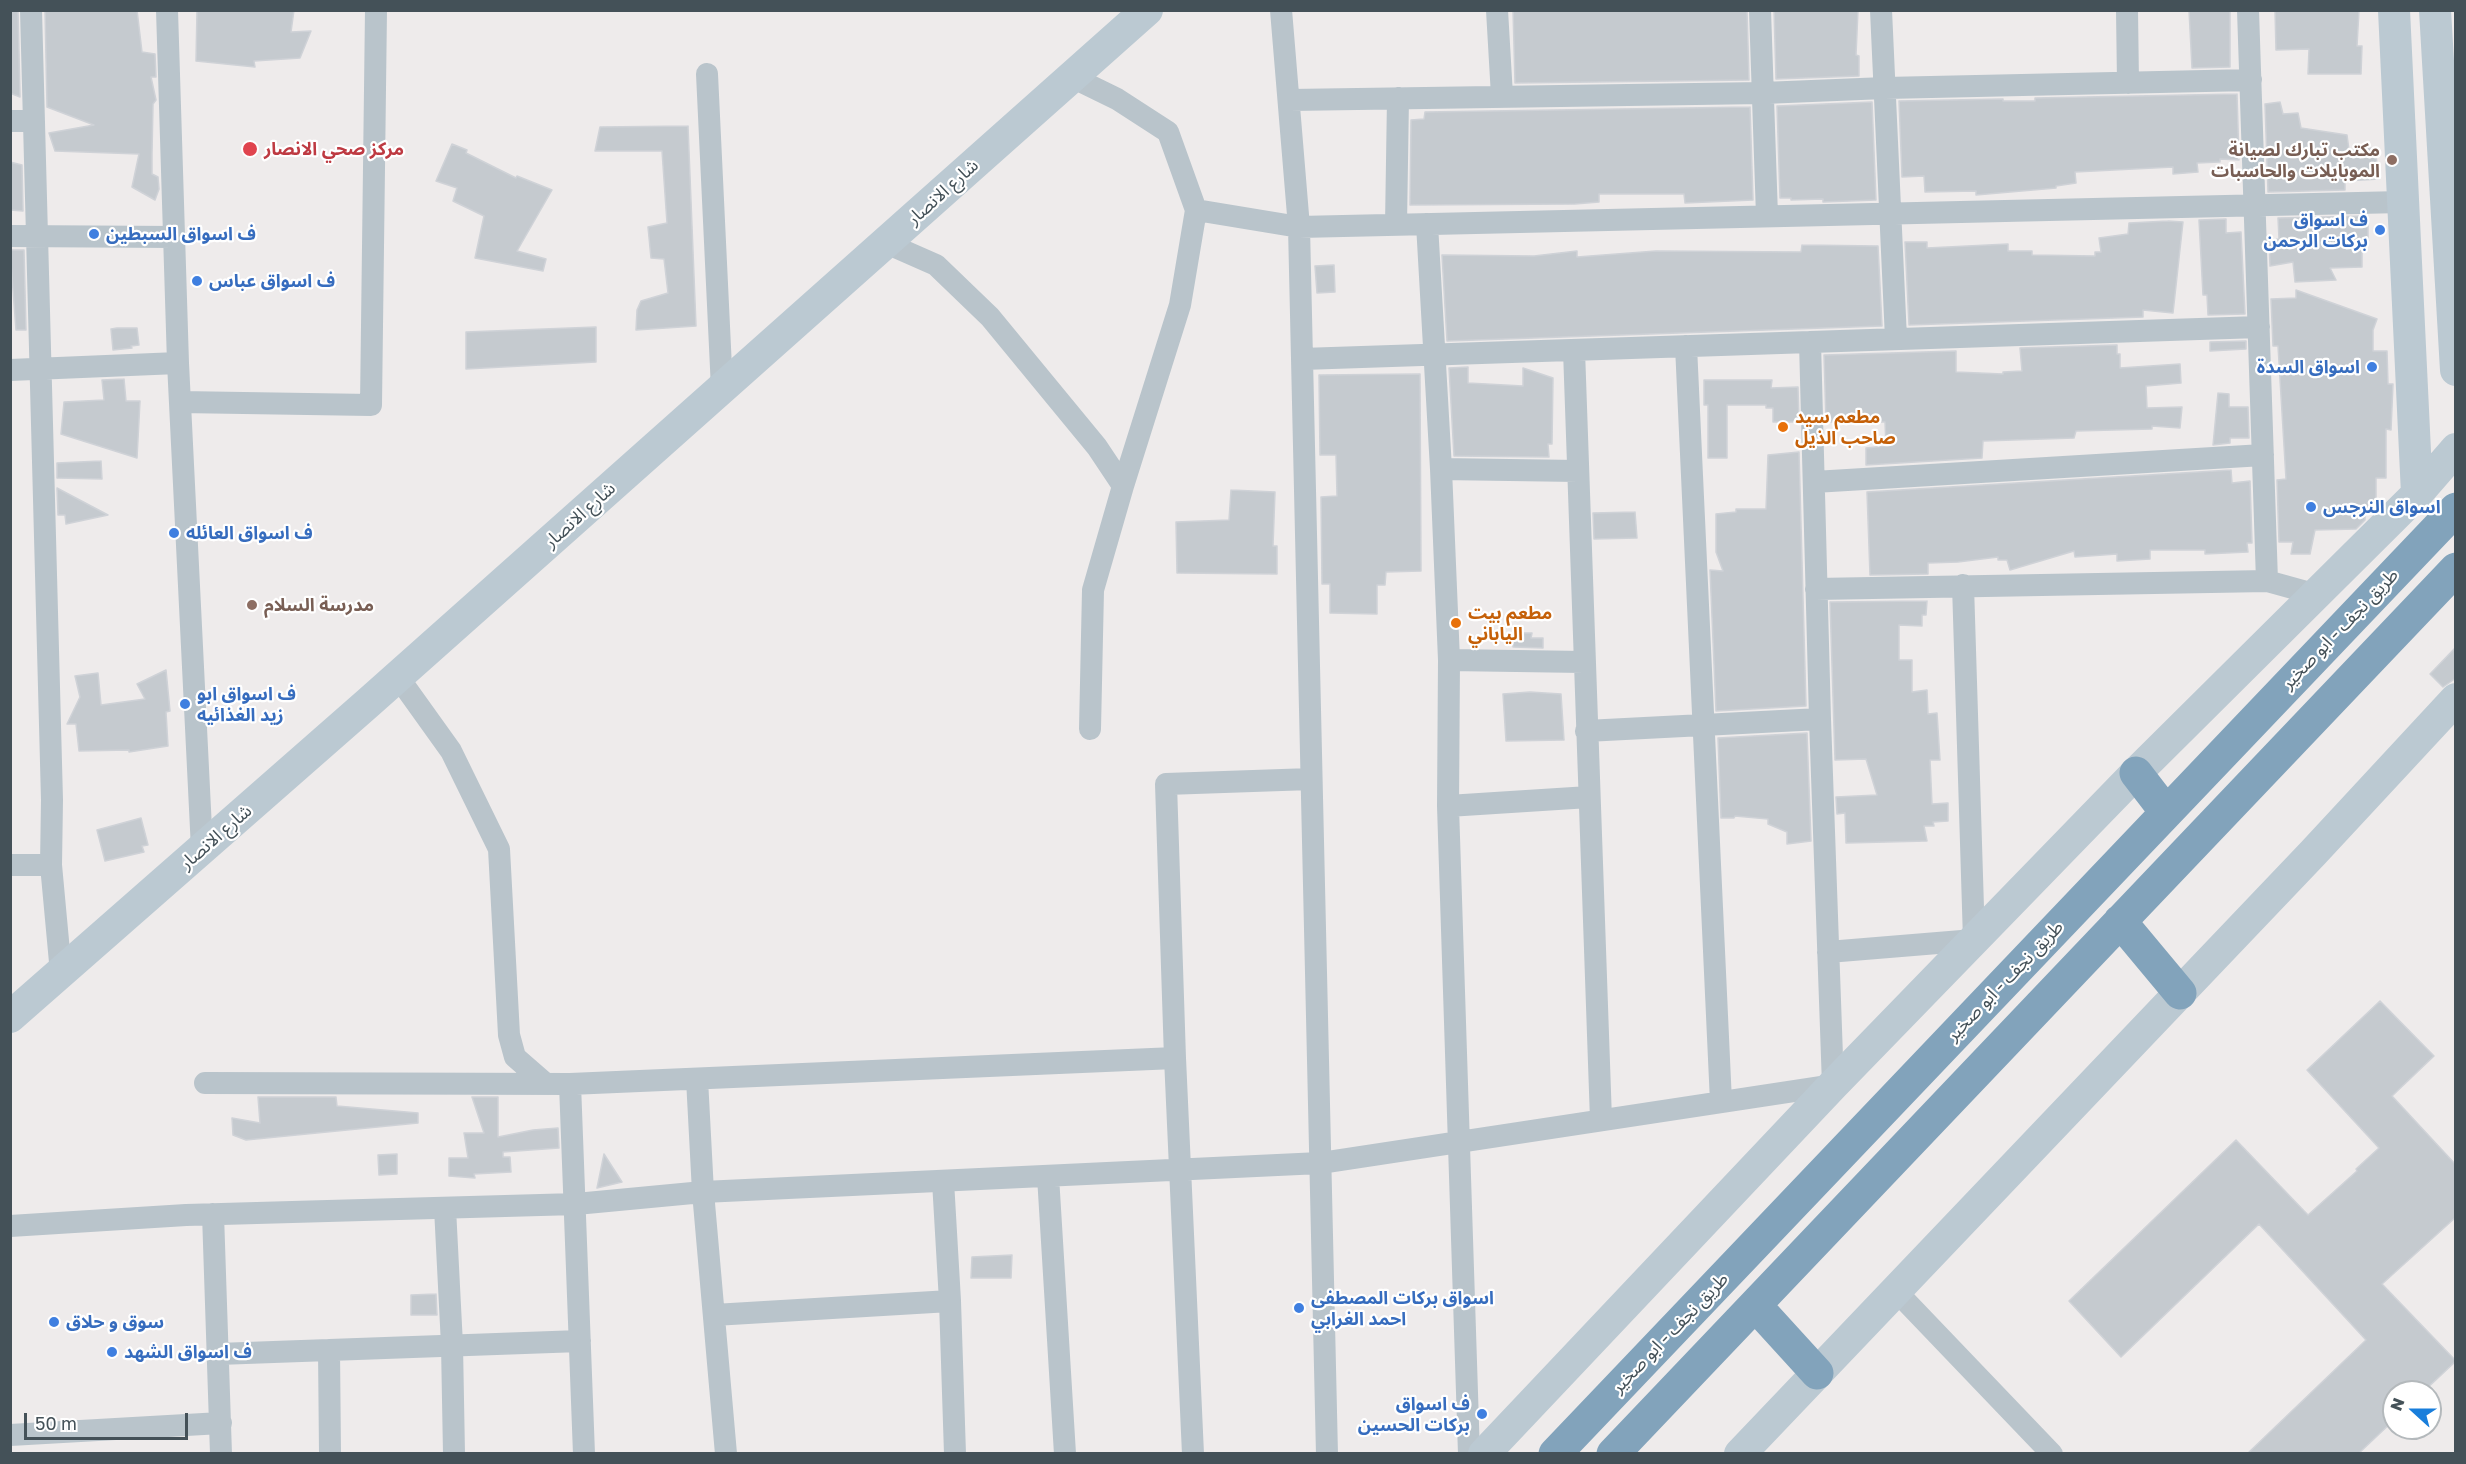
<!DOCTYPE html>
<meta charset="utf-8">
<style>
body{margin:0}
#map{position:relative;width:2466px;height:1464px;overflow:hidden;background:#eeebeb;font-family:"Golos Text",sans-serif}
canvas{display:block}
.frame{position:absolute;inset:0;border:12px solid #445158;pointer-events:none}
.north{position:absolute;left:2382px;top:1380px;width:60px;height:60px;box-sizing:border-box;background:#fff;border:2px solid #b4b9bc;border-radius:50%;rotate:291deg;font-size:16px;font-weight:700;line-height:24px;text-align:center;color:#445158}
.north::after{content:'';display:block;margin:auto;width:21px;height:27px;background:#197edb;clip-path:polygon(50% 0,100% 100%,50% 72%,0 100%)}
.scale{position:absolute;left:24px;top:1413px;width:164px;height:27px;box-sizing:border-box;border:3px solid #445158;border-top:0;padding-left:8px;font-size:18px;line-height:21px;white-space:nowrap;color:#445158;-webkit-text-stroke:4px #fff;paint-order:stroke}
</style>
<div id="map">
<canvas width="2466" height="1464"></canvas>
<div class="frame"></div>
<div class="north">N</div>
<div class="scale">50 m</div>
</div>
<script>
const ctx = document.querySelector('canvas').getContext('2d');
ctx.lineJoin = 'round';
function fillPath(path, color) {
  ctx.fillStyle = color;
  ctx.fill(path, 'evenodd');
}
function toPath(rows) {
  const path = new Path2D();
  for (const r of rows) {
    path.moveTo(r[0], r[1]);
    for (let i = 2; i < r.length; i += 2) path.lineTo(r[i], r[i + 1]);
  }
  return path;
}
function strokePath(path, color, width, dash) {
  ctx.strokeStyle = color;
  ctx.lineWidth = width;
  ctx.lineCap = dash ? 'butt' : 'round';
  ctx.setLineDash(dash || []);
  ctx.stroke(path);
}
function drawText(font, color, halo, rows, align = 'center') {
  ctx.font = font + ' "Golos Text","Noto Sans Arabic",sans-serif';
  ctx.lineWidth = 4.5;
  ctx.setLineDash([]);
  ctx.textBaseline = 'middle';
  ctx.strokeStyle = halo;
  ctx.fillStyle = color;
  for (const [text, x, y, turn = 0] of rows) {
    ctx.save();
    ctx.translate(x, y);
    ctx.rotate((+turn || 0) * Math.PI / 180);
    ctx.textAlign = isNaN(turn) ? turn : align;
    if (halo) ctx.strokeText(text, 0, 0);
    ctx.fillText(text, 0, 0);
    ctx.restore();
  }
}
const building = toPath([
 [10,10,18,10,20,97,10,93,10,10],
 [45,10,137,10,142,52,155,54,156,77,151,77,156,100,153,104,152,154,152,174,158,177,159,189,155,200,132,187,139,154,55,151,49,133,94,125,47,107,45,10],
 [197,10,294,10,291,32,311,31,300,58,254,61,255,67,196,61,197,10],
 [1513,10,1747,10,1749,80,1515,83,1513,10],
 [1774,10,1858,10,1856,55,1859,56,1859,76,1776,79,1774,10],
 [2189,10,2230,10,2230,67,2192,68,2189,10],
 [2275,10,2359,10,2357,46,2362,46,2361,74,2308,74,2309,49,2276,50,2275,10],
 [2237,94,2239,160,2220,159,2220,162,2197,163,2198,172,2173,174,2173,167,2075,172,2076,183,2056,186,2056,188,1976,195,1976,191,1925,192,1924,176,1902,177,1899,101,2003,99,2003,101,2035,101,2035,98,2237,94],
 [1872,102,1876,200,1823,202,1823,199,1791,200,1791,198,1780,198,1777,106,1872,102],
 [2280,102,2283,114,2298,113,2301,128,2347,135,2349,150,2375,148,2379,179,2345,181,2345,190,2268,192,2265,104,2280,102],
 [1750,107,1753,200,1685,203,1684,194,1599,194,1599,202,1575,204,1410,205,1411,120,1424,119,1425,112,1750,107],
 [688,126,696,326,636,330,637,310,641,301,668,293,664,259,651,258,648,227,667,223,662,151,595,151,600,127,688,126],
 [452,144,467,150,466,153,516,178,517,176,552,190,517,251,546,259,543,271,475,258,484,216,453,201,457,188,436,181,452,144],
 [10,162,22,165,23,211,10,210,10,162],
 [2368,216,2368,244,2362,244,2362,267,2330,268,2336,280,2295,282,2293,262,2270,266,2269,240,2279,239,2278,218,2368,216],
 [2226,219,2226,233,2241,232,2245,314,2208,315,2207,295,2203,295,2199,220,2226,219],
 [2168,221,2183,222,2173,313,2143,310,2143,317,1909,325,1905,242,1927,242,1927,248,2008,244,2008,251,2032,251,2032,255,2095,256,2095,252,2101,252,2099,238,2128,234,2129,223,2168,221],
 [1802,245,1878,246,1882,326,1447,341,1442,255,1534,256,1577,251,1577,257,1656,251,1801,252,1802,245],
 [10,250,24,250,26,330,16,330,10,250],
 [1334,265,1335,292,1317,293,1315,266,1334,265],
 [2296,290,2377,319,2373,330,2373,351,2387,351,2388,384,2393,384,2391,430,2386,429,2386,478,2376,478,2376,509,2373,512,2365,512,2365,520,2356,529,2315,530,2310,554,2291,554,2293,542,2279,542,2277,480,2286,479,2278,346,2273,346,2271,299,2296,298,2296,290],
 [596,327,596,362,466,369,466,332,596,327],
 [117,328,137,328,139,345,131,346,132,348,113,350,111,329,117,328],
 [2246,341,2246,349,2210,351,2210,342,2246,341],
 [2117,345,2117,354,2120,354,2120,368,2180,364,2181,383,2146,386,2147,408,2182,407,2180,428,2152,426,2152,429,2076,431,2074,438,1983,441,1982,458,1866,465,1866,448,1886,446,1885,422,1826,422,1824,355,1956,351,1956,372,2003,374,2003,372,2022,371,2020,348,2117,345],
 [1468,367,1468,383,1523,386,1523,368,1553,378,1552,444,1548,444,1549,457,1454,456,1449,368,1468,367],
 [1420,374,1421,571,1386,572,1385,585,1377,585,1377,614,1330,613,1330,584,1322,584,1321,497,1337,496,1336,455,1320,455,1319,375,1420,374],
 [124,379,126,401,140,401,137,458,61,434,64,402,104,400,102,380,124,379],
 [1704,380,1772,380,1771,388,1798,387,1799,422,1773,422,1773,408,1766,408,1766,405,1727,405,1727,458,1708,458,1708,405,1704,405,1704,380],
 [2218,393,2229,394,2229,407,2248,407,2249,438,2230,438,2230,443,2213,445,2218,393],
 [1799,452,1806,706,1716,711,1710,570,1723,571,1716,552,1716,514,1736,512,1736,509,1766,509,1768,455,1799,452],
 [101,461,102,479,57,478,57,463,101,461],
 [2231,470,2232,483,2250,481,2252,543,2247,543,2248,552,2205,554,2205,550,2150,550,2150,559,2117,561,2117,554,2075,557,2074,551,2010,570,2007,560,1998,560,1998,557,1958,562,1928,563,1928,574,1870,575,1867,492,2231,470],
 [57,488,108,515,66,524,65,515,58,515,57,488],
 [1231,490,1275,492,1273,546,1277,546,1277,574,1177,573,1176,522,1229,520,1231,490],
 [1635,512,1637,538,1594,539,1593,513,1635,512],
 [1927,601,1926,615,1922,615,1922,626,1899,625,1899,660,1912,660,1912,692,1927,690,1928,714,1937,713,1940,760,1930,760,1932,804,1948,803,1948,821,1933,822,1934,826,1924,826,1927,841,1846,843,1845,813,1837,814,1836,797,1877,795,1866,759,1835,760,1830,602,1927,601],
 [1513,633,1532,633,1531,638,1543,638,1543,648,1513,647,1513,633],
 [2456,647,2456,678,2443,687,2430,674,2456,647],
 [166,670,170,711,166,712,168,746,129,752,129,750,79,751,76,724,67,724,80,697,75,676,98,673,101,705,145,699,137,684,166,670],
 [1530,692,1561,694,1564,740,1506,741,1503,694,1530,692],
 [1807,733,1811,841,1787,844,1787,832,1768,824,1768,819,1735,816,1734,818,1721,818,1718,738,1807,733],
 [141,818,148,845,142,846,144,852,105,861,97,830,141,818],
 [2380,1001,2434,1056,2392,1096,2456,1165,2456,1217,2382,1284,2456,1361,2423,1392,2394,1392,2394,1420,2358,1454,2247,1454,2366,1340,2259,1224,2121,1357,2069,1301,2236,1140,2308,1215,2357,1171,2356,1169,2379,1148,2307,1070,2380,1001],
 [258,1097,336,1097,337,1106,418,1113,418,1123,246,1140,233,1135,232,1118,260,1123,258,1097],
 [472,1097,498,1097,498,1137,533,1130,558,1128,559,1148,503,1152,503,1157,510,1157,511,1172,474,1174,475,1178,449,1176,449,1158,468,1158,464,1133,484,1133,472,1097],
 [397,1154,397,1174,379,1175,378,1155,397,1154],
 [604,1154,622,1182,597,1188,604,1154],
 [1012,1255,1011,1278,971,1278,972,1257,1012,1255],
 [436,1294,437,1315,411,1315,411,1295,436,1294]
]);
const street = toPath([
 [31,10,52,800,51,865,61,973],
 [167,10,178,363,202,849],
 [1281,10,1299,227,1327,1454],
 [1497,10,1502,96],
 [1760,10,1767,216],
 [1881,10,1896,339],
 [2127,10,2128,83],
 [2248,10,2267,581],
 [707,74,722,389],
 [1072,77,1117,99,1168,132,1196,210,1180,305,1123,486],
 [1290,100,1763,93,1885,88,2251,80],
 [10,121,34,121],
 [1196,210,1299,227,2402,202],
 [1427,224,1441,469],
 [1396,225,1398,98],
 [10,236,174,237],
 [886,243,936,265,990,317,1097,447,1123,486,1093,590,1090,729],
 [1686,346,1721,1102],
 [1574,350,1601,1120],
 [1302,359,2259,327],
 [10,370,178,363],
 [180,402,371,405,376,10],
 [1578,471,1441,469,1449,660,1584,662],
 [1814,482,2263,455],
 [1816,589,2267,581,2314,594],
 [1449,660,1448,806,1469,1454],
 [398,677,451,751,499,849,509,1035,515,1057,546,1084],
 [1586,731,1820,719],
 [1448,806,1589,797],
 [10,865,51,865],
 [1828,952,1974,940,1963,585],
 [697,1079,703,1192,726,1454],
 [205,1083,570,1084,1175,1058],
 [570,1084,584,1454],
 [1048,1176,1065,1454],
 [943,1181,950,1301],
 [445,1208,452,1345,454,1454],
 [213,1214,221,1454],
 [10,1226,186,1215,576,1204,703,1192,1320,1163,1833,1085,1820,719,1810,342],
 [1896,1291,2052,1454],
 [714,1315,950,1301,955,1454],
 [329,1350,330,1454],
 [218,1354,580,1341],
 [10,1435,221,1423],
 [1193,1454,1175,1058,1166,784,1311,779]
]);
const secondary = toPath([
 [2394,10,2417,494],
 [2435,10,2456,370],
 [10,1017,368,703,1147,10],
 [1484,1454,1833,1085,2136,773,2417,494,2456,449],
 [1740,1454,2313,853,2456,699]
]);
const highway = toPath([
 [2136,773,2166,812],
 [2120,921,2180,993],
 [1755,1305,1817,1373],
 [1555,1454,2456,509],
 [1613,1454,2456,569]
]);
const markers = [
 [250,149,8,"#e0444e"],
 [2392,160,6,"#8d6e63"],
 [2380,230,6,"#3f7fe0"],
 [94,234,6,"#3f7fe0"],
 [197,281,6,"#3f7fe0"],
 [2372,367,6,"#3f7fe0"],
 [1783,427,6,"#e8710a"],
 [2311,507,6,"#3f7fe0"],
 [174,533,6,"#3f7fe0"],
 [252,605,6,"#8d6e63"],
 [1456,623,6,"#e8710a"],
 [185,704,6,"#3f7fe0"],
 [1299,1308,6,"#3f7fe0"],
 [54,1322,6,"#3f7fe0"],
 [112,1352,6,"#3f7fe0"],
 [1482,1414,6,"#3f7fe0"]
];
const healthNames = [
 ["مركز صحي الانصار",264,149]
];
const educationNames = [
 ["مكتب تبارك لصيانة",2380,150],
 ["الموبايلات والحاسبات",2380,171],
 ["مدرسة السلام",264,605,"left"]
];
const streetNames = [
 ["شارع الانصار",943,192,-42],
 ["شارع الانصار",580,515,-42],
 ["طريق نجف - ابو صخير",2340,629,-46],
 ["شارع الانصار",216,837,-41],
 ["طريق نجف - ابو صخير",2005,981,-46],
 ["طريق نجف - ابو صخير",1670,1333,-46]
];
const shopNames = [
 ["ف اسواق",2368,220,"right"],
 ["بركات الرحمن",2368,241,"right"],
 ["ف اسواق السبطين",106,234],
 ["ف اسواق عباس",209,281],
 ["اسواق السدة",2360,367,"right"],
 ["اسواق النرجس",2323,507],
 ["ف اسواق العائله",186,533],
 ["ف اسواق ابو",197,694],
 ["زيد الغذائيه",197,715],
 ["اسواق بركات المصطفى",1311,1298],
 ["احمد الغرابي",1311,1319],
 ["سوق و حلاق",66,1322],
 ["ف اسواق الشهد",124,1352],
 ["ف اسواق",1470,1404,"right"],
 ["بركات الحسين",1470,1425,"right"]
];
const foodNames = [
 ["مطعم سيد",1795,417],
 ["صاحب الذيل",1795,438],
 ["مطعم بيت",1468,613],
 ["الياباني",1468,634]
];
fillPath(building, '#c5cacf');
strokePath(building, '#cfd2d7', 1.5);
strokePath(street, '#b9c4cb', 22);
strokePath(secondary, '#bbc9d2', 32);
strokePath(highway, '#82a3bb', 33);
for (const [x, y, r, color] of markers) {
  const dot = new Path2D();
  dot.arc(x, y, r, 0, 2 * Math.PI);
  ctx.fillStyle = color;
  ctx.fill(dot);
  strokePath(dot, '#fff', 2);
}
drawText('bold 18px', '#be3a42', '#fff', healthNames, 'left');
drawText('bold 18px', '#785e54', '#fff', educationNames, 'right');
drawText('18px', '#445158', '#fff', streetNames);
drawText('bold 18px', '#366cbe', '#fff', shopNames, 'left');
drawText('bold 18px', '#c56008', '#fff', foodNames, 'left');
</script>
